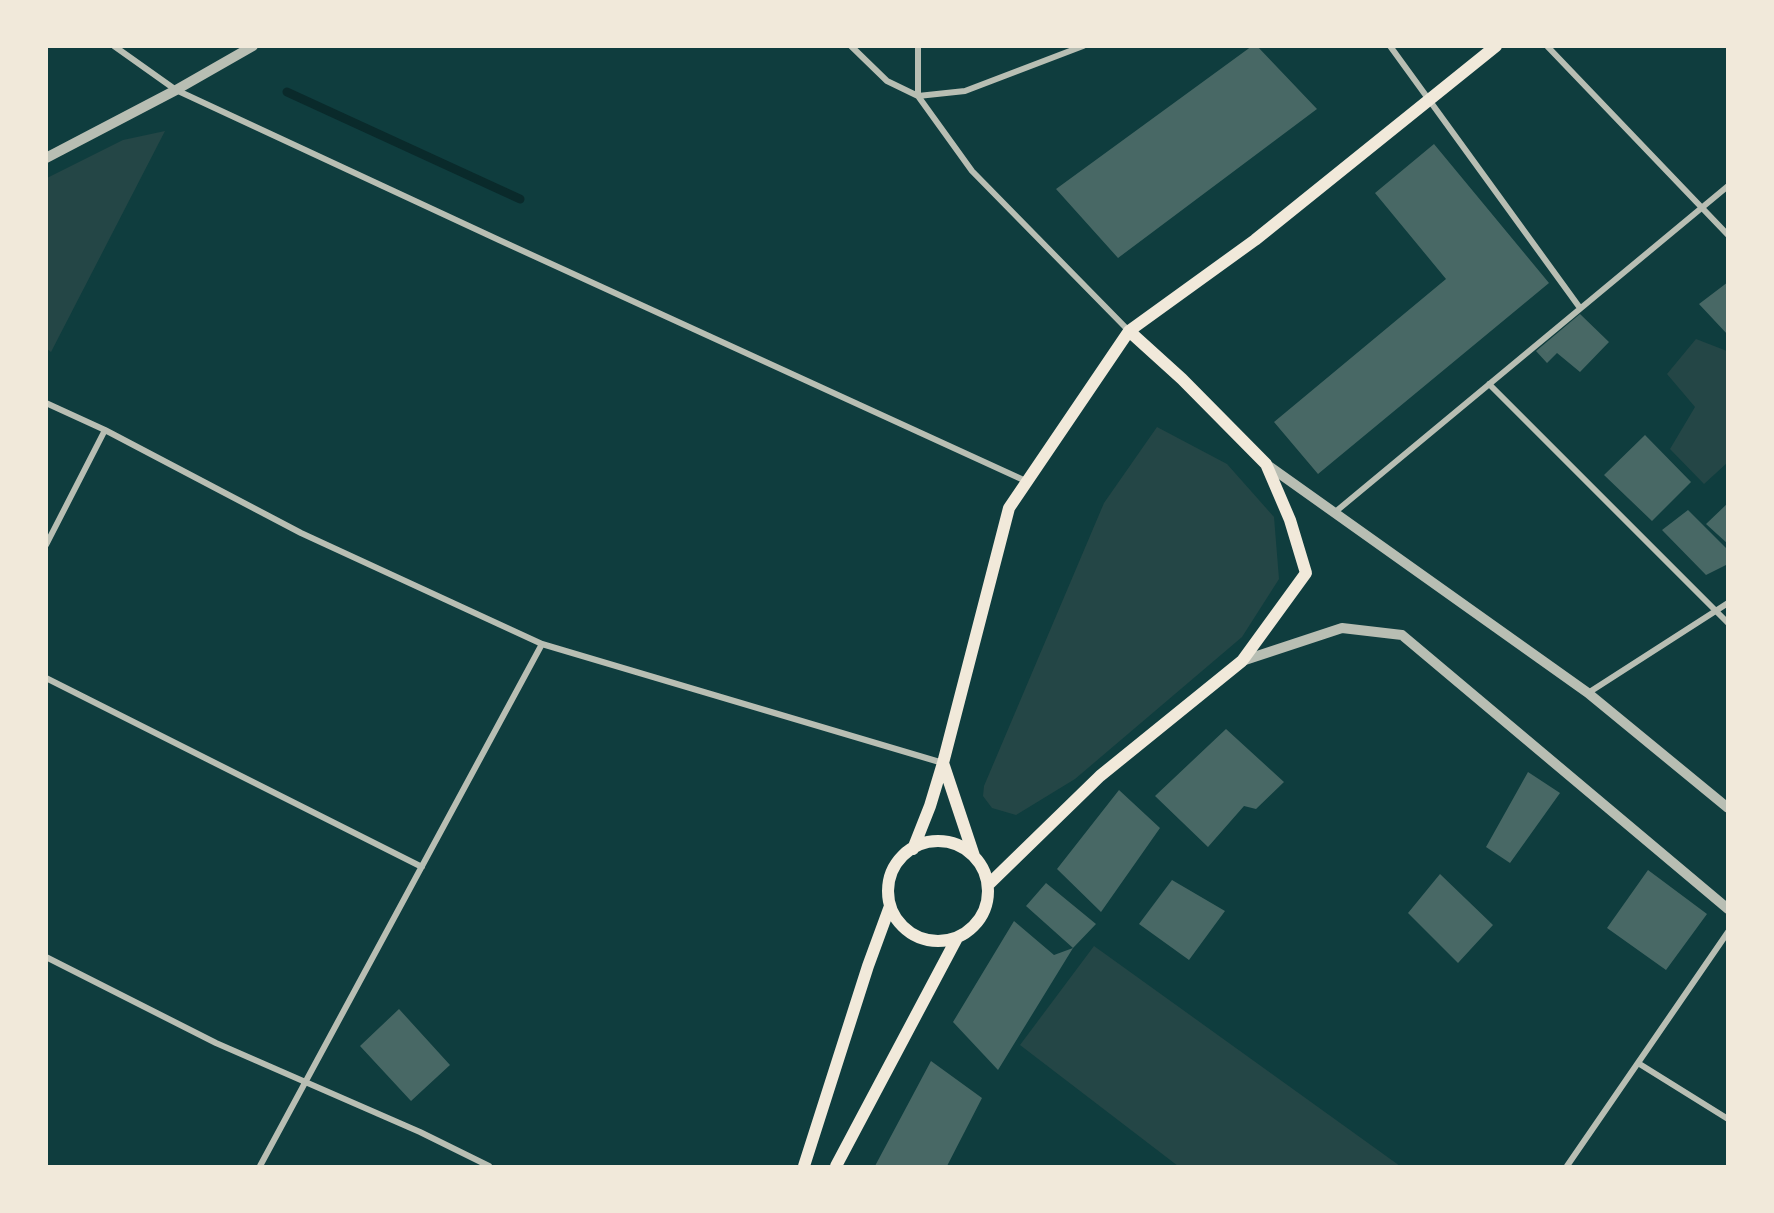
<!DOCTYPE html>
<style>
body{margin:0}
#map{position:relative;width:1774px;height:1213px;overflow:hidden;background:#0f3d3e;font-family:"Fira Sans Condensed",sans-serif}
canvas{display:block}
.frame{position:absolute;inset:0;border:48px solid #f1e9da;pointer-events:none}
</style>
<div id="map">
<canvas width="1774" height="1213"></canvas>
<div class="frame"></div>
</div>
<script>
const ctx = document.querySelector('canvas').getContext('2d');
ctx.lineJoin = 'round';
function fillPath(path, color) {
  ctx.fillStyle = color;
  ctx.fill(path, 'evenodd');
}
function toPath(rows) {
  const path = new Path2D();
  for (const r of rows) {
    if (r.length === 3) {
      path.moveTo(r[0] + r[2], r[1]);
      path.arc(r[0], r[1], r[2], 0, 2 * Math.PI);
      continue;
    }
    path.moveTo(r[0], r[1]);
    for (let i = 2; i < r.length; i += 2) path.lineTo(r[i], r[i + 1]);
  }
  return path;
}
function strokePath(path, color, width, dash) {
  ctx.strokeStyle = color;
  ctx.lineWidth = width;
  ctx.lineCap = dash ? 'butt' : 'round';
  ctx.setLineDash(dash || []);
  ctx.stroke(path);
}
const green = toPath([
 [165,131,51,352,47,349,47,178,123,140],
 [1696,339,1727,351,1727,463,1704,484,1670,449,1695,407,1667,374],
 [1157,427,1227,464,1274,517,1279,579,1242,637,1075,779,1016,815,992,808,983,796,984,786,1104,503],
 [1094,946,1400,1166,1178,1166,1020,1045]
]);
const stream = toPath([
 [287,92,520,199]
]);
const building = toPath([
 [1252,46,1257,46,1317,109,1118,258,1056,189],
 [1434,144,1549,283,1318,474,1274,422,1446,279,1375,193],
 [1728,282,1728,335,1699,304],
 [1580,314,1609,342,1580,372,1557,353,1547,363,1536,351],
 [1645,435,1691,482,1652,521,1604,475],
 [1728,503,1728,544,1706,524],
 [1688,510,1728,550,1728,564,1706,575,1662,530],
 [1226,729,1284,782,1256,809,1244,806,1208,847,1155,796],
 [1528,772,1560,793,1510,863,1486,847],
 [1119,790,1160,828,1101,912,1057,869],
 [1648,870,1707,914,1666,970,1607,928],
 [1440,874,1493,925,1458,963,1408,913],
 [1172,880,1225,911,1189,960,1139,924],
 [1046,883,1096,924,1073,948,998,1070,953,1022,1014,921,1054,955,1073,948,1026,906],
 [399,1009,450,1065,411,1101,360,1046],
 [931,1061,982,1098,947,1166,875,1166]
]);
const minor = toPath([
 [114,46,176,90,499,240,1028,482],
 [851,46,887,81,918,96,972,171,1129,331],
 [1390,46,1580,308],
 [1547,46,1728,235],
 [918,96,965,91,1083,46],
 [918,96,918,46],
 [1489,384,1728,623],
 [46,403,105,430,301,533,542,644,943,763],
 [1334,513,1728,186],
 [46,545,105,430],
 [46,678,422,867],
 [1588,693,1728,603],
 [46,957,216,1043,420,1132,489,1166],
 [1638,1063,1728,1119],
 [260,1166,542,644],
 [1567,1166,1728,932]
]);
const tertiary = toPath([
 [46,158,176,90,253,46],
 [1266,464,1588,693,1728,808],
 [1242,661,1342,628,1402,635,1728,909]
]);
const secondary = toPath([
 [943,763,1009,508,1129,331,1255,240,1496,46],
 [938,891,50],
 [913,849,930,806,943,763,974,856],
 [988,885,1100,776,1242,661,1306,573,1290,520,1266,464,1182,379,1129,331],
 [804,1166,868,966,890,906],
 [836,1166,957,938]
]);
fillPath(green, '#244646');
strokePath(stream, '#0a2a2b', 9);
fillPath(building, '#486865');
strokePath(minor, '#b8beb3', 6);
strokePath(tertiary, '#b8beb3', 10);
strokePath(secondary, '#f1e9da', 12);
</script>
